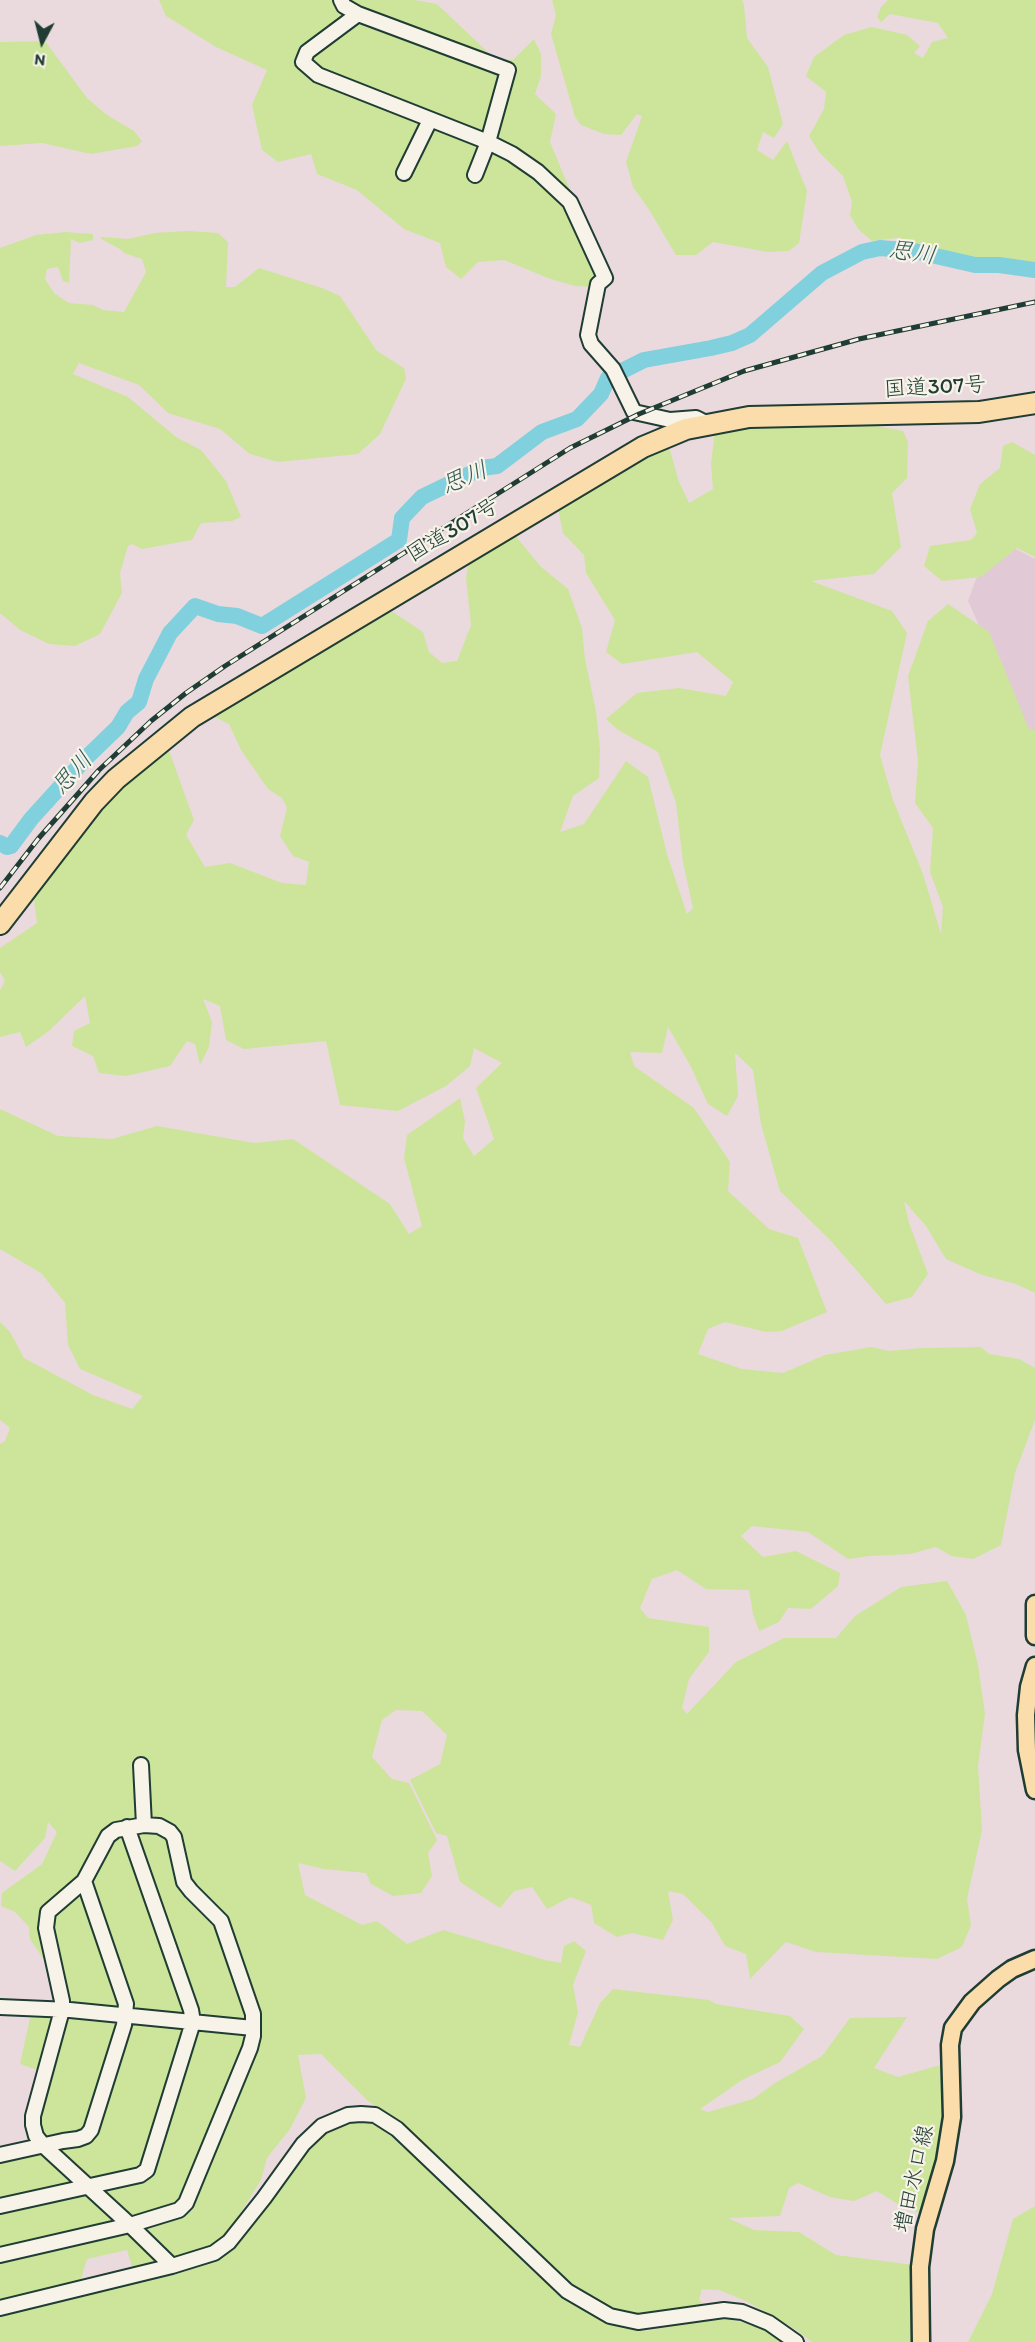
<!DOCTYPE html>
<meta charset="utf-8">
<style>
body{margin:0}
#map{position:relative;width:1035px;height:2342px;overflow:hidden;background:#eadadd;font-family:Itim,sans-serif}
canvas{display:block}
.north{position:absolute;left:12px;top:12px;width:60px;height:60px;-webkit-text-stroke:4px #f7f3e8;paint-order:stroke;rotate:187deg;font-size:16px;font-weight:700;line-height:24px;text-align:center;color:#1f3d34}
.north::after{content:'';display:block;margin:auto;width:21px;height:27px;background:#1f3d34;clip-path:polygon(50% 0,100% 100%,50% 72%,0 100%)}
</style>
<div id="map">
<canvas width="1035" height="2342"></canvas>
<div class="north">N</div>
</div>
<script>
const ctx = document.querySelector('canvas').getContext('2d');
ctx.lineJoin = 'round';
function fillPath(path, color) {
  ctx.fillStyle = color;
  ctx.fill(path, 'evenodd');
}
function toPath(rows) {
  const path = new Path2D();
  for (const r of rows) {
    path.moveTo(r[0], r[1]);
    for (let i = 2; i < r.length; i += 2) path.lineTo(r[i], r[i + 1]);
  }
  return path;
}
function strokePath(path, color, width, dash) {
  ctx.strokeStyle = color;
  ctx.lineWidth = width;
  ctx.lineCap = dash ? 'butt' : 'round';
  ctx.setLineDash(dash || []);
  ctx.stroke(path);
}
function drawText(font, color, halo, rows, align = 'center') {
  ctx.font = font + ' Itim,"Klee One",sans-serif';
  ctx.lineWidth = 4.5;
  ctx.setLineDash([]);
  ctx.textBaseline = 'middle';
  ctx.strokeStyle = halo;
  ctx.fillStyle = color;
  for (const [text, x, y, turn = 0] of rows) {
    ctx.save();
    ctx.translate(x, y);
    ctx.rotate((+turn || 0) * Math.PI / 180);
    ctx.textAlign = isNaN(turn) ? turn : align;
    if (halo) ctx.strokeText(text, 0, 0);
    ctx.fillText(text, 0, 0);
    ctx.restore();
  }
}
const built = toPath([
 [1012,547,1035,559,1035,733,1028,734,968,601,976,579]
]);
const green = toPath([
 [159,0,414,0,437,4,495,59,513,60,534,39,541,54,541,76,535,94,556,114,550,142,573,197,598,278,593,287,575,286,548,278,504,260,478,262,461,279,446,267,440,243,404,229,357,190,317,174,311,154,278,162,262,150,252,105,267,70,216,47,166,16],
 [552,0,742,0,744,5,747,38,768,67,783,124,774,138,763,132,757,150,773,160,787,141,807,191,799,243,789,251,768,252,713,242,696,255,676,255,648,208,633,187,626,162,642,116,637,114,621,135,604,134,581,125,575,117,551,34,556,15],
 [888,0,1035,0,1035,266,1010,262,972,262,897,238,872,241,858,229,850,215,852,202,843,176,819,152,809,136,824,109,826,92,806,76,814,57,844,35,872,27,907,35,920,46,914,53,923,58,932,42,948,38,938,23,890,14,881,22,877,17,881,7],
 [45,41,87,98,107,115,134,131,142,141,137,146,91,154,42,143,0,146,0,42],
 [188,231,218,233,228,242,226,287,235,287,259,268,322,288,340,296,377,351,404,368,406,379,380,434,358,454,278,462,250,454,220,429,168,413,139,385,79,363,73,374,128,397,176,437,201,450,226,481,241,517,232,521,201,523,192,540,142,549,132,544,128,546,120,573,122,593,100,634,75,646,49,644,20,630,0,613,0,248,36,235,65,232,93,234,93,240,80,243,71,239,69,283,63,281,58,267,47,269,45,279,54,293,69,303,93,305,103,310,124,312,146,272,142,259,124,253,120,249,101,239,101,237,128,239,155,233],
 [866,424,903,431,908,442,907,478,892,493,901,547,874,574,811,581,892,611,907,633,880,755,893,800,923,874,941,934,943,907,930,872,933,828,915,803,918,761,908,676,928,621,948,604,989,632,1029,729,1035,730,1035,1293,1016,1284,982,1275,946,1259,926,1226,904,1201,909,1223,928,1274,912,1297,886,1304,831,1241,780,1191,761,1124,753,1070,735,1053,738,1096,727,1116,708,1104,690,1065,668,1027,662,1053,630,1052,634,1066,694,1108,730,1162,728,1191,769,1229,798,1238,827,1312,782,1331,766,1332,725,1322,708,1329,698,1354,742,1369,783,1373,825,1355,871,1347,889,1351,921,1348,981,1347,989,1354,1019,1359,1035,1368,1035,1420,1015,1473,1001,1545,973,1559,951,1556,936,1547,910,1554,870,1556,848,1559,808,1532,752,1526,741,1536,763,1557,796,1551,840,1573,838,1586,811,1609,788,1608,779,1622,759,1631,753,1614,749,1590,706,1589,677,1570,652,1579,640,1608,648,1618,709,1627,709,1652,689,1679,682,1708,687,1714,736,1662,784,1638,836,1638,855,1616,901,1587,947,1581,966,1615,978,1665,985,1714,978,1766,982,1830,967,1899,971,1925,962,1947,937,1959,816,1952,786,1942,750,1979,746,1954,725,1946,712,1923,683,1894,668,1891,673,1920,663,1940,632,1933,617,1937,594,1923,591,1905,571,1897,547,1909,532,1887,514,1891,500,1908,460,1882,447,1836,436,1833,410,1780,440,1764,447,1735,422,1711,396,1710,382,1720,372,1757,392,1779,409,1783,437,1840,428,1853,432,1876,421,1893,393,1896,371,1884,366,1873,324,1869,298,1863,305,1895,362,1925,377,1921,407,1944,443,1930,545,1960,561,1963,564,1946,574,1941,586,1951,573,1985,578,2012,569,2045,580,2047,600,2003,613,1989,709,2000,716,2004,790,2016,804,2029,780,2062,742,2080,700,2109,708,2112,753,2099,775,2083,822,2056,850,2018,907,2017,874,2068,898,2077,947,2063,950,2123,923,2214,901,2206,877,2191,854,2201,830,2197,798,2183,789,2188,780,2216,728,2218,754,2230,799,2232,836,2255,914,2265,918,2342,812,2342,795,2329,746,2301,719,2290,702,2289,699,2300,705,2305,703,2309,641,2315,614,2311,570,2285,406,2126,368,2101,321,2054,298,2055,306,2098,290,2129,267,2158,261,2180,236,2220,216,2245,134,2273,127,2250,87,2259,79,2286,0,2305,0,2158,32,2151,46,2156,33,2140,40,2071,20,2064,30,2018,69,2016,46,1963,30,1939,29,1927,15,1912,1,1906,2,1893,42,1864,57,1832,48,1822,45,1838,15,1871,0,1861,0,1444,5,1441,10,1428,0,1420,0,1322,10,1332,24,1358,93,1395,132,1409,143,1396,80,1369,68,1345,65,1303,41,1273,0,1249,0,1109,58,1136,112,1139,157,1126,254,1143,293,1139,390,1204,409,1234,422,1226,404,1158,407,1135,460,1098,465,1121,463,1138,474,1156,494,1139,476,1088,502,1063,474,1048,470,1066,446,1086,398,1111,340,1105,326,1041,244,1049,226,1040,220,1006,203,999,212,1022,209,1047,200,1065,195,1044,187,1041,170,1066,126,1076,99,1073,93,1056,72,1046,74,1031,90,1023,85,996,49,1031,26,1047,20,1032,0,1037,0,990,5,981,0,972,0,948,37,923,33,892,114,790,167,745,194,820,186,835,205,867,230,863,282,883,306,885,309,862,293,856,280,836,287,808,282,798,268,789,241,750,229,724,215,717,216,706,370,616,393,612,423,632,429,652,442,663,457,661,471,625,466,578,470,555,514,534,540,566,568,589,582,628,585,659,596,711,600,750,599,778,573,796,560,832,584,824,626,761,648,777,667,854,687,914,693,908,683,862,676,803,658,752,618,730,606,719,637,693,679,688,726,696,733,682,697,652,622,664,606,652,615,620,586,573,584,555,563,533,557,504,668,443,679,482,689,503,713,489,711,464,715,430,756,425],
 [1012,442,1035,455,1035,557,1017,548,981,577,942,581,924,566,930,546,971,540,977,533,970,509,980,484,1000,468,1003,446],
 [347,2122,375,2124,400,2143,568,2300,609,2322,647,2331,717,2317,750,2324,779,2336,786,2342,0,2342,0,2313,59,2301,212,2259,246,2226,306,2153,307,2147,323,2133],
 [1035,2206,1035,2342,968,2342,992,2294,1013,2219]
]);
const river = toPath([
 [0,843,7,847,11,846,31,819,88,756,118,727,127,712,139,702,146,679,170,633,195,606,218,614,237,616,262,626,399,540,402,518,422,497,482,468,497,466,542,432,577,419,601,394,608,378,644,360,711,348,732,343,750,335,822,273,862,252,880,248,914,251,975,265,999,265,1035,270]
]);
const minor = toPath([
 [341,0,344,6,358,14,508,70,488,142,475,175],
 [358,14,307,52,303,62,318,75,488,142,512,154,538,172,570,202,605,278,598,284,588,335,591,344,613,369,634,412,670,420,696,418,706,423],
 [404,173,430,120],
 [141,1765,144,1825],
 [0,2007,70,2010,253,2028],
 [0,2155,63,2141,78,2139,86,2136,91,2130,124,2025,126,2004,84,1881],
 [0,2206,140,2175,147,2170,193,2022,191,2010,127,1827],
 [0,2255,130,2225,179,2210,186,2203,250,2048,253,2036,253,2014,221,1921,191,1891,184,1882,174,1837,170,1832,159,1826,144,1825,116,1830,108,1836,84,1881,48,1912,46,1928,62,2001,62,2010,33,2116,33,2125,36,2136,44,2146,130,2225,172,2266],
 [0,2308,172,2266,214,2253,229,2242,264,2198,303,2144,322,2126,348,2115,361,2114,375,2115,397,2129,567,2291,610,2316,638,2322,724,2310,742,2312,769,2323,796,2342]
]);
const major = toPath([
 [1035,1604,1035,1636],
 [1035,1666,1029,1687,1026,1715,1027,1750,1035,1790],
 [921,2342,920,2267,925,2229,945,2161,952,2117,950,2045,953,2028,972,2002,998,1979,1012,1969,1035,1959]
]);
const highway = toPath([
 [0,924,94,802,116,779,192,717,643,447,686,429,749,417,979,412,1035,403]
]);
const rail = toPath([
 [0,888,38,839,99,770,151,721,186,693,225,666,570,448,639,414,744,371,859,339,1035,302]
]);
const streetNames = [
 ["国道307号",935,388,-3],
 ["国道307号",453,531,-31],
 ["増田水口線",915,2179,-77]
];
const waterNames = [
 ["思川",912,254,8],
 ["思川",465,479,-22],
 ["思川",73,774,-48]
];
fillPath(built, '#e1c9d6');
fillPath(green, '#cce59b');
strokePath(river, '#80d0dd', 16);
strokePath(minor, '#1f3d34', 18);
strokePath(major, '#1f3d34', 21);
strokePath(highway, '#1f3d34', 24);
strokePath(minor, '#f7f3e8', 14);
strokePath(major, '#faddab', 16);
strokePath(highway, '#faddab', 20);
strokePath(rail, '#1f3d34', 5);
strokePath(rail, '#f7f3e8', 3, [9]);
drawText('22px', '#1f3d34', '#f7f3e8', streetNames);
drawText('italic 24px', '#325a56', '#f7f3e8', waterNames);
</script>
